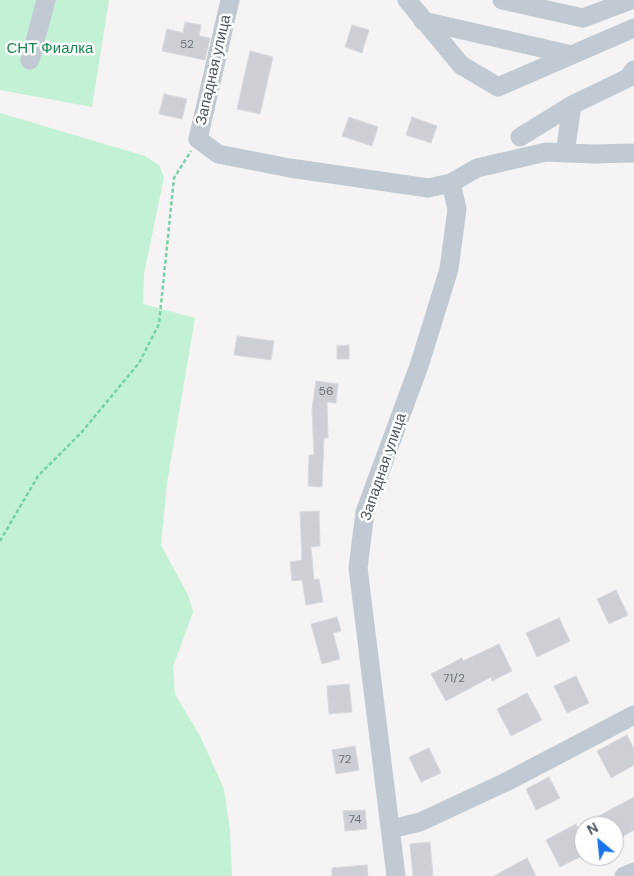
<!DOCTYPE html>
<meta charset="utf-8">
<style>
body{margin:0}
#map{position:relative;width:634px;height:876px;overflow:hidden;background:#f5f3f3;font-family:"DM Sans",sans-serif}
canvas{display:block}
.north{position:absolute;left:574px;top:816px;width:50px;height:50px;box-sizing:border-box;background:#fff;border:1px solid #b7bbc0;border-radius:50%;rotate:332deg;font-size:14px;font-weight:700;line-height:20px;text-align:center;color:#4a5661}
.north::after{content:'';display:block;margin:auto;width:18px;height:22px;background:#1a73e8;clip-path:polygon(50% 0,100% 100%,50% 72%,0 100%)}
</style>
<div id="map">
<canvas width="634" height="876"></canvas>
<div class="north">N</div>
</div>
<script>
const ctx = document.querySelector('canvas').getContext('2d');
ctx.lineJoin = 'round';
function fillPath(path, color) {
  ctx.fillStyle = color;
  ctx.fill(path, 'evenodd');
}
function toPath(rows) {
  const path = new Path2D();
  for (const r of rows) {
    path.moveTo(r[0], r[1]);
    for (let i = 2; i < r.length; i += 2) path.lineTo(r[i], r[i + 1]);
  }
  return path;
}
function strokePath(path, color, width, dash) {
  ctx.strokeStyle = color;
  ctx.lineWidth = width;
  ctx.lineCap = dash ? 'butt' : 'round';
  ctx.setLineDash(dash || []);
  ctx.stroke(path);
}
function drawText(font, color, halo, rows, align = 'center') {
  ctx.font = font + ' "DM Sans",sans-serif';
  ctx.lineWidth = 5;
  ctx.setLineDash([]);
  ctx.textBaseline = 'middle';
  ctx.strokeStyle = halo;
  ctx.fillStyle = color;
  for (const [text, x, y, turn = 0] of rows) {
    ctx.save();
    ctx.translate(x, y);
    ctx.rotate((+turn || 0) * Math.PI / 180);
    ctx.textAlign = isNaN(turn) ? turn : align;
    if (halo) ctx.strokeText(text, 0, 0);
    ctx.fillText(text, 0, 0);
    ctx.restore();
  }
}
const green = toPath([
 [0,0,109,0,92,107,0,90],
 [0,113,145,156,159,165,164,177,144,274,143,304,195,318,167,483,161,545,189,597,193,612,173,667,175,694,200,736,224,789,230,831,232,876,0,876]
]);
const building = toPath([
 [185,22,201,25,199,36,210,38,205,60,162,51,167,29,183,33,185,22],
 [352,25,369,30,362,53,345,47,352,25],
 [250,51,273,57,260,114,237,109,250,51],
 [164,94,187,99,182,119,159,114,164,94],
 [349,117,378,127,372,146,342,136,349,117],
 [412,117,437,126,431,143,406,135,412,117],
 [237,336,274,341,271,360,234,355,237,336],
 [349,345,349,359,337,359,337,346,349,345],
 [316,381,338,384,336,403,327,402,328,438,324,438,322,487,308,486,309,455,314,455,312,409,316,381],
 [319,511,320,546,311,547,314,580,319,579,323,602,306,605,302,580,292,581,290,562,302,560,300,512,319,511],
 [616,590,628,615,609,624,597,599,616,590],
 [337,617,341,631,333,633,340,659,322,664,311,624,337,617],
 [559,618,570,641,537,657,526,633,559,618],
 [499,644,512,671,492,681,491,677,446,701,431,674,462,658,463,661,499,644],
 [576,676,589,703,567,713,554,686,576,676],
 [349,684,352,712,329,714,327,686,349,684],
 [527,693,542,720,511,736,497,709,527,693],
 [627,735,634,749,634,765,611,778,597,751,627,735],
 [355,746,359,770,336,774,332,750,355,746],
 [429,748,441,773,421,782,409,757,429,748],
 [549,777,560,798,536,810,526,789,549,777],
 [634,797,634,830,614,841,614,826,602,826,597,817,634,797],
 [365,810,367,829,345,831,343,811,365,810],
 [576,824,584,840,584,855,560,867,546,840,576,824],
 [430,842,433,876,413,876,410,844,430,842],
 [527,858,536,876,494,876,527,858],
 [367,865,368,876,332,876,332,868,367,865]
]);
const path = toPath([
 [0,541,38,476,81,433,139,363,159,324,174,178,191,151]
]);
const minor = toPath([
 [230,0,198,139,218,154,290,168,428,188,451,183,477,168,546,152,593,154,634,153],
 [407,0,461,65,498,87,634,28],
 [502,0,583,18,631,0],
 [423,21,572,55],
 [30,60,46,0],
 [572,105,628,78,634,70],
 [520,137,572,105,565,153],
 [391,829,420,822,506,782,634,715],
 [396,876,358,568,365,512,420,363,449,269,457,209,451,183],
 [624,876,634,872]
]);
const numberNames = [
 ["52",187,45],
 ["56",326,392],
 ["71/2",454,679],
 ["72",345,760],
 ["74",355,820]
];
const parkNames = [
 ["СНТ Фиалка",50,49]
];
const streetNames = [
 ["Западная улица",214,70,-77],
 ["Западная улица",384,467,-71]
];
fillPath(green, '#c3f1d5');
fillPath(building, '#cdcfd5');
strokePath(building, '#d7d9de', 1);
strokePath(path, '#7ad0a6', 2.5, [4, 2.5]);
strokePath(minor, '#c1cad2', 19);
drawText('12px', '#6b747e', null, numberNames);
drawText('15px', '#17864f', '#fff', parkNames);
drawText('15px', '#4a5661', '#fff', streetNames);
</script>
